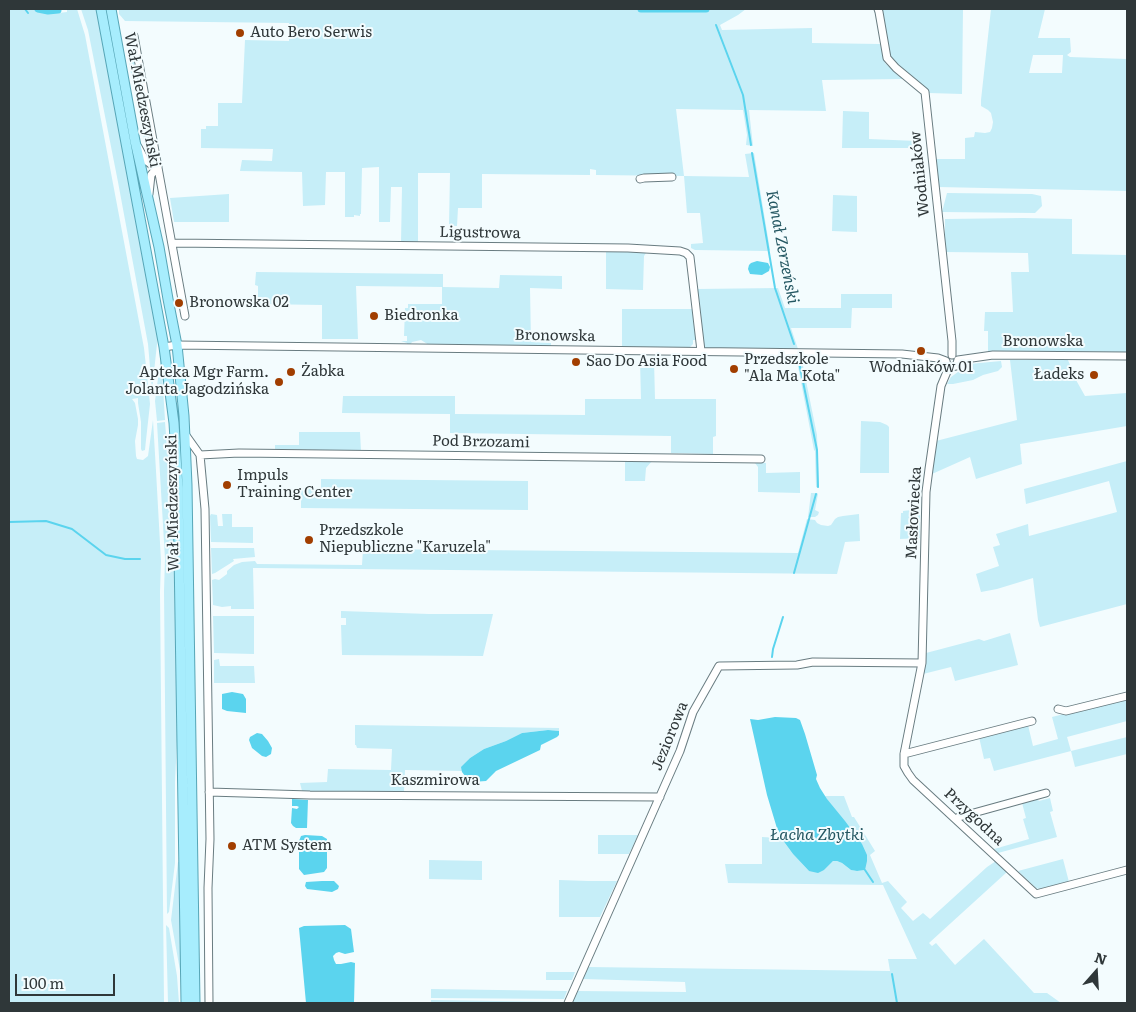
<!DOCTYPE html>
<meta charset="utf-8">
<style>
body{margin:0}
#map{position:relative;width:1136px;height:1012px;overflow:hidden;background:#f3fcfe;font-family:Literata,serif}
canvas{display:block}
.frame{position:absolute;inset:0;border:10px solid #2f3739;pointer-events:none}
.north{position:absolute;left:1071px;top:947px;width:50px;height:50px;-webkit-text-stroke:4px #f3fcfe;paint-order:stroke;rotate:19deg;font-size:14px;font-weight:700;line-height:20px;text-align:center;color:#2f3739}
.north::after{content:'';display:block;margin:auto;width:18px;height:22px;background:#2f3739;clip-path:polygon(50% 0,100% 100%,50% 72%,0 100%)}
.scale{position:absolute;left:15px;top:974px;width:100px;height:22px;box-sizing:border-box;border:2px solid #2f3739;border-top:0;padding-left:6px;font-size:15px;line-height:18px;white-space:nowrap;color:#2f3739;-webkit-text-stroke:4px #f3fcfe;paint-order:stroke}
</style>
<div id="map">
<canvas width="1136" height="1012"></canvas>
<div class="frame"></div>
<div class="north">N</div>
<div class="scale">100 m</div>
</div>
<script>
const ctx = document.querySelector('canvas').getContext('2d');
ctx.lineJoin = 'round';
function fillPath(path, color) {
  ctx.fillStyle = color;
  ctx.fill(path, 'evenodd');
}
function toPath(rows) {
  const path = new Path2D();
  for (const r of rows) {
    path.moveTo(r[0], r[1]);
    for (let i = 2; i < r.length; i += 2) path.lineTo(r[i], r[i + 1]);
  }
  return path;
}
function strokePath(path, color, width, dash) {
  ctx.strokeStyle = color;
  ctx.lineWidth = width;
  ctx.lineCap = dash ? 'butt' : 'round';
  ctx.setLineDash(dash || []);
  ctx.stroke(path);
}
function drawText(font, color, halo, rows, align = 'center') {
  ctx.font = font + ' Literata,serif';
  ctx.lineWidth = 4;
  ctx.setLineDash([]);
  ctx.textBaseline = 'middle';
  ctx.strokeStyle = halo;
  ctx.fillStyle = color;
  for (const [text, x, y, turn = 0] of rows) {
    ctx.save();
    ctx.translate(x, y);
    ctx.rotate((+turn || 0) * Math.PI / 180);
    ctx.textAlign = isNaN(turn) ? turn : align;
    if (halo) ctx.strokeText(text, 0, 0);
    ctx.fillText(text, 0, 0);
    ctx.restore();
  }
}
const green = toPath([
 [9,9,58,9,59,13,67,12,67,9,77,9,85,35,144,348,150,404,146,440,145,450,142,451,141,449,141,422,138,403,138,398,132,399,135,403,138,419,138,425,135,441,136,456,137,459,143,460,148,456,153,420,156,471,161,561,160,592,164,1003,9,1003],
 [81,9,87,9,88,10,96,9,106,59,158,335,152,390,148,344,118,182,88,30],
 [119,9,746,9,738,15,720,25,722,30,812,28,812,43,880,44,885,63,903,79,822,80,826,111,749,110,753,146,746,145,747,135,743,110,676,109,684,176,749,177,745,154,754,153,770,250,767,251,695,250,691,248,691,244,703,243,700,213,687,213,684,176,596,175,596,170,590,169,590,175,482,174,482,208,458,208,457,226,449,226,450,173,418,173,418,243,401,243,402,187,391,187,390,222,379,222,379,167,362,168,361,214,360,214,360,216,354,215,354,217,345,217,345,172,326,172,325,205,303,206,302,172,240,171,242,160,272,161,273,149,201,148,201,129,206,129,206,126,218,126,218,103,242,103,245,40,289,41,289,23,125,21,119,14],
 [882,9,963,9,962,94,929,93,928,91,898,66,891,59,888,53],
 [991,9,1045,9,1038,38,1070,38,1071,52,1067,55,1070,57,1127,59,1127,191,938,187,935,159,965,159,965,138,974,137,975,132,985,133,990,132,992,128,993,122,991,113,988,110,981,106,981,100],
 [1033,55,1063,55,1062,73,1029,73],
 [130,56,135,59,152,153,150,156,147,155,128,58,131,58],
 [843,111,869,112,869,139,917,141,917,148,842,148],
 [947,193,1032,194,1041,196,1042,206,1035,213,942,212],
 [229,194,229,222,174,222,170,198],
 [833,195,857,196,857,232,832,231],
 [1023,218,1072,219,1072,254,1127,255,1127,352,988,351,988,331,984,331,985,312,1013,312,1011,272,1029,272,1028,253,945,252,945,219],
 [606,251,627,251,671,254,646,253,644,256,643,290,606,289],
 [256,272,443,274,443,287,499,288,500,275,562,276,562,289,530,288,531,342,551,343,551,346,429,345,421,340,412,342,410,345,407,345,407,343,401,341,407,341,407,336,404,336,405,308,408,308,408,304,442,304,442,287,356,286,358,339,322,339,322,305,258,304,258,286,255,285],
 [778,288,785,308,841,308,841,294,892,294,892,308,852,308,851,328,791,328,798,349,704,348,697,289],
 [622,309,693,309,698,340,693,340,693,344,689,348,622,347],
 [161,356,165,420,157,421,155,401],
 [640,360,654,360,655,399,716,399,716,436,713,437,713,454,671,453,671,436,450,433,450,414,342,413,343,396,455,396,455,414,585,415,585,399,641,399],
 [1010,360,1068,360,1076,380,1085,396,1127,393,1127,426,1020,444,1022,464,976,479,970,457,932,474,936,441,1017,420],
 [797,361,802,361,817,435,819,488,816,487,815,451,814,450],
 [1001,361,1002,367,998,371,983,375,973,380,953,384,947,384,951,377,969,364],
 [861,421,880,422,887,425,889,427,889,473,860,473],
 [165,422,167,448,169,449,172,464,173,478,177,741,175,782,175,863,169,912,167,914,164,591,165,559,157,423],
 [299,432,360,432,361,451,275,449,275,445,299,445],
 [625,461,652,461,646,468,645,481,625,481],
 [1127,461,1127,604,1040,627,1038,620,1033,578,997,589,981,592,976,574,999,566,993,547,1000,545,996,534,1028,524,1029,536,1117,512,1109,481,1026,504,1024,489],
 [755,463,766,463,766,473,800,472,800,493,758,492,758,467],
 [321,479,528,481,528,510,301,508,301,488,321,488],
 [811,493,817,493,818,494,815,510,819,512,818,515,815,517,808,517],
 [920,509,920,538,900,539,901,513,903,513,903,511],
 [211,514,217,515,218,526,223,526,222,514,232,514,232,527,253,527,253,543,211,542,210,516],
 [859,514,860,541,845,542,837,574,257,568,253,568,254,609,231,609,231,606,222,607,213,605,212,580,215,579,219,580,227,574,227,571,234,565,242,562,255,561,257,564,362,565,363,549,798,553,807,519,815,520,817,523,821,525,828,526,831,525,835,519,838,517,843,516],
 [211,548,254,548,255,557,233,559,234,561,215,573,212,574],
 [341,611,429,614,493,614,483,656,342,655,341,625,346,625,346,618,341,618],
 [213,616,254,616,254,654,214,653],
 [1010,633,1018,665,955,681,951,667,923,674,926,653,979,639,984,641],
 [219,659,220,666,254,666,255,683,214,683,214,660],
 [1127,698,1127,721,1067,737,1071,751,1127,737,1127,754,1075,767,1071,751,994,771,990,758,984,759,979,737,1028,725,1033,746,1058,739,1052,717],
 [355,725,559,728,559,731,547,730,522,733,506,741,484,749,470,758,462,767,462,771,405,770,404,792,302,791,300,783,327,782,328,769,391,770,392,749,357,748,356,745,355,745],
 [825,796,844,796,852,817,854,817,875,851,870,855,882,883,888,881,907,902,901,908,913,921,923,913,930,919,987,867,996,861,1007,872,929,943,932,946,936,943,955,965,984,939,1034,993,1047,993,1061,1003,572,1003,577,991,686,992,685,982,583,979,588,967,890,971,888,959,917,959,883,885,728,883,725,864,762,864,762,837,781,838,793,854,809,871,824,870,833,861,837,861,842,863,851,870,857,871,865,870],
 [1050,798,1053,811,1050,812,1057,837,998,853,994,849,1029,839,1023,819,1026,818,1022,803,1037,799,1039,801],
 [598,835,638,835,629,854,598,854],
 [1063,859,1069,882,1039,889,1036,888,1018,871],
 [429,860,482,861,482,880,429,879],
 [178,862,179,862,181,976,171,920],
 [559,880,588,881,617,881,600,917,559,917],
 [166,925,169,928,177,976,179,1003,168,1003],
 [546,972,575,972,572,980,546,980],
 [431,989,498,990,567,991,564,999,431,998],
 [431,1000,561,1002,561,1003,431,1003]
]);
const water = toPath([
 [757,261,768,263,770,267,769,271,762,275,750,274,748,269,749,265,751,263],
 [232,692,243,694,246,699,246,713,227,711,222,709,222,694],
 [775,717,796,718,800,720,805,734,817,775,816,779,820,788,827,799,845,821,862,844,867,855,867,861,865,870,857,871,851,870,842,863,837,861,833,861,824,870,818,873,809,871,793,854,779,835,767,795,750,719,758,720],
 [548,730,559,731,559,735,557,737,541,745,540,750,496,771,486,781,472,782,465,776,462,772,461,767,470,758,484,749,506,741,522,733],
 [257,733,262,734,268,741,272,748,271,754,266,757,262,756,252,748,249,740,250,737],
 [292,799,308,800,307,828,296,828,293,826,291,823,292,808,297,809,299,807,297,806,292,806],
 [305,835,322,836,327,839,327,868,324,872,304,875,299,869,299,841,301,836],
 [322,881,334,881,339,886,338,889,332,892,307,889,305,886,306,882],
 [345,925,351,929,354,952,345,954,339,952,336,953,333,956,334,960,336,964,341,964,351,962,355,963,354,1003,306,1003,299,928,304,926]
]);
const stream = toPath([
 [25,9,28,13],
 [716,25,743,95,751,145],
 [752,153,775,288,794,344],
 [799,362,817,450,818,487],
 [9,522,46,521,72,529,106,555,125,559,140,559],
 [794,573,816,494],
 [772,657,773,649,783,617],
 [865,870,873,882],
 [892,974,897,1003]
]);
const canal = toPath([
 [38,9,48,11,58,10],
 [641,9,706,9]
]);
const minor = toPath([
 [878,9,879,12,887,58,896,68,925,92,952,341,952,355],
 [134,36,185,316],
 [138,147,145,160,152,165,158,167],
 [640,179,644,178,672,177],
 [149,194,151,175,155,170,158,167],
 [173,243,628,248,680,251,686,253,690,257,701,351],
 [164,347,177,345,902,354,938,358,946,361,947,365,951,367,956,366,958,360],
 [958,360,993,355,1127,356],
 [949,367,941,386,929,469,926,492,922,663,904,754,904,766,908,773,913,780,1036,894,1127,870],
 [185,434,200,455,205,509,210,839,208,888,209,1003],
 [200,455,239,453,761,459],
 [1058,709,1066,711,1127,696],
 [904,754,1032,721],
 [209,792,310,795,660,797],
 [956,819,959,817,1046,793],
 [568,1003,680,751,693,712,719,666,797,665,813,662,922,663]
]);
const major = toPath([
 [101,9,164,347,174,423,178,488,186,1003],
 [111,9,135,141,159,247,168,299,177,345,184,416,187,485,195,1003]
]);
const markers = [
 [240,33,5,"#a13e00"],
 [179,303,5,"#a13e00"],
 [374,316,5,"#a13e00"],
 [921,351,5,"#a13e00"],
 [576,362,5,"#a13e00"],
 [734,369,5,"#a13e00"],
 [291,372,5,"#a13e00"],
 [1094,375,5,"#a13e00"],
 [279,382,5,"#a13e00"],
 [227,485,5,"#a13e00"],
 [309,540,5,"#a13e00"],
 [232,846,5,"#a13e00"]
];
const poiNames = [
 ["Auto Bero Serwis",250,33],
 ["Bronowska 02",189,303],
 ["Biedronka",384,316],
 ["Przedszkole",744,360],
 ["\"Ala Ma Kota\"",744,377],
 ["Sao Do Asia Food",586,362],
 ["Wodniaków 01",921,368,"center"],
 ["Żabka",301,372],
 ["Apteka Mgr Farm.",269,373,"right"],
 ["Jolanta Jagodzińska",269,390,"right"],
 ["Ładeks",1084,375,"right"],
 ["Impuls",237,476],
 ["Training Center",237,493],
 ["Przedszkole",319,531],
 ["Niepubliczne \"Karuzela\"",319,548],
 ["ATM System",242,846]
];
const streetNames = [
 ["Wał Miedzeszyński",142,100,79],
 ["Wodniaków",920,174,-96],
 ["Ligustrowa",480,233,1],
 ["Bronowska",555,336,1],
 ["Bronowska",1043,342],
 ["Pod Brzozami",481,442,1],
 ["Wał Miedzeszyński",173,503,-91],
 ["Masłowiecka",914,513,-87],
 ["Jeziorowa",670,736,-68],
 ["Kaszmirowa",435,781],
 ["Przygodna",974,817,43]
];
const waterNames = [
 ["Kanał Zerzeński",782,247,79],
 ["Łacha Zbytki",817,835]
];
fillPath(green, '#c6eef8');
fillPath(water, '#5bd4ee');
strokePath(stream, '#5bd4ee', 2);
strokePath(canal, '#5bd4ee', 7);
strokePath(minor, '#697c81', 9);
strokePath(major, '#57a6b7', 11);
strokePath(minor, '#fff', 7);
strokePath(major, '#a7edfd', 9);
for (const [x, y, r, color] of markers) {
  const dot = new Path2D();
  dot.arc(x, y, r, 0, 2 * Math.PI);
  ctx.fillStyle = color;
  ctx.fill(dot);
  strokePath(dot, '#f3fcfe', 2);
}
drawText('15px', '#2f3739', '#f3fcfe', poiNames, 'left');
drawText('15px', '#2f3739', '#f3fcfe', streetNames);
drawText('italic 16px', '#245762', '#f3fcfe', waterNames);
</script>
